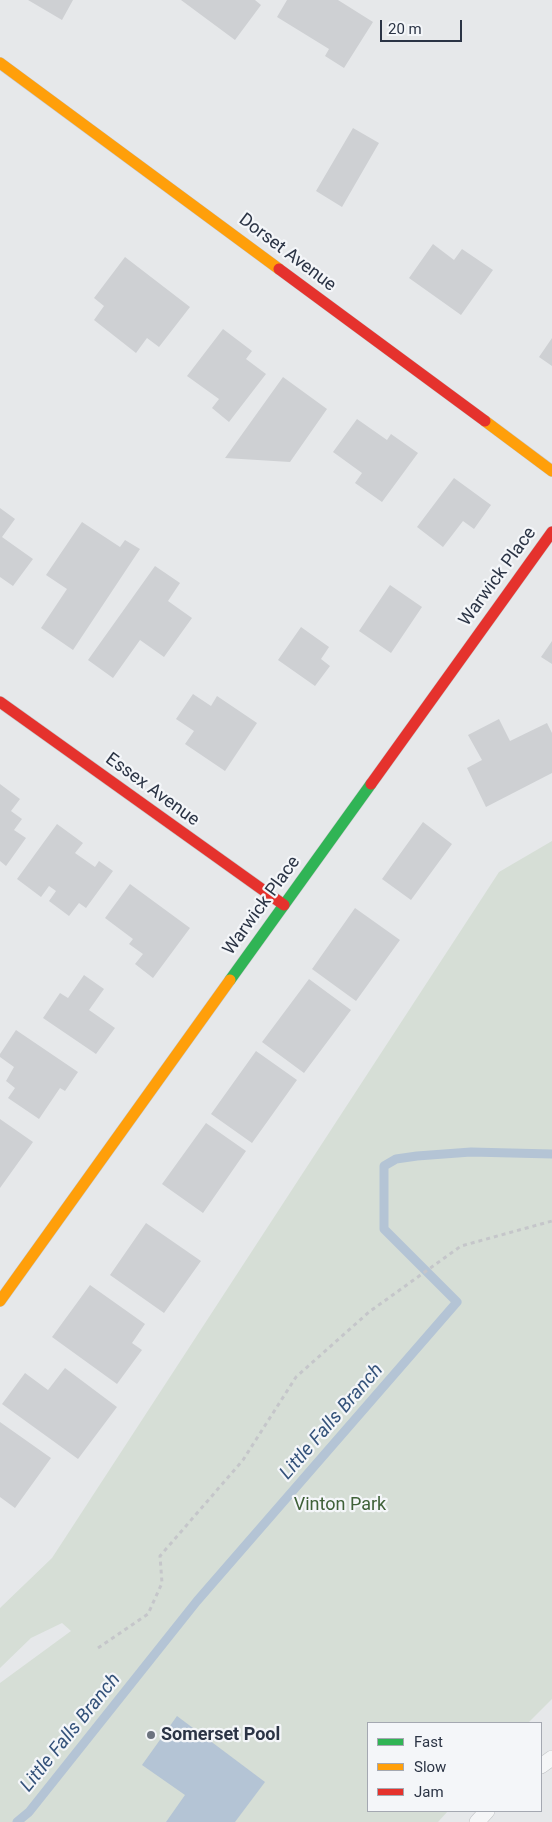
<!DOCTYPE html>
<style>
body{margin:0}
#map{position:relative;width:552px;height:1822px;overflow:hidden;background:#e6e8ea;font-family:Roboto,sans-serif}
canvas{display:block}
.legend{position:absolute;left:367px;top:1722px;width:175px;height:90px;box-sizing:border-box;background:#f4f6f9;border:1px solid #a4a8b1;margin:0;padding:6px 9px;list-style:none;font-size:15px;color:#2b3445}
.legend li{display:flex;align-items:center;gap:10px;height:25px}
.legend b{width:25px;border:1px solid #a4a8b1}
.scale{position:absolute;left:380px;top:20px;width:82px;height:22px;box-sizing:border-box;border:2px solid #2b3445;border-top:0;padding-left:6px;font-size:15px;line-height:18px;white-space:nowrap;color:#2b3445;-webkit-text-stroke:4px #f4f6f9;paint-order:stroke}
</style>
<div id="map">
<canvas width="552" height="1822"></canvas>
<ul class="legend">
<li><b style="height:6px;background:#30b455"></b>Fast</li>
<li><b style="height:6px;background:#ff9f0a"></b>Slow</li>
<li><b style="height:6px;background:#e5322d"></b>Jam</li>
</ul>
<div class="scale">20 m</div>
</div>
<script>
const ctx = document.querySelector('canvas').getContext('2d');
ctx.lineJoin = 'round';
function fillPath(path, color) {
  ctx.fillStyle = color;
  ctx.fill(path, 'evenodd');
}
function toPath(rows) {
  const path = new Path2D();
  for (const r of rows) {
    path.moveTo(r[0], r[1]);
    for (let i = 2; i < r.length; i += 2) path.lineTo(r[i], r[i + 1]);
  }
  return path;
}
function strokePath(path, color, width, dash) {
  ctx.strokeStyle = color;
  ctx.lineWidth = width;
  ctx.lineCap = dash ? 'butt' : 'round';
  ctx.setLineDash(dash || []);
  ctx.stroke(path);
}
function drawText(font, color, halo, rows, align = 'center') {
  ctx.font = font + ' Roboto,sans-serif';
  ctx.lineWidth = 4.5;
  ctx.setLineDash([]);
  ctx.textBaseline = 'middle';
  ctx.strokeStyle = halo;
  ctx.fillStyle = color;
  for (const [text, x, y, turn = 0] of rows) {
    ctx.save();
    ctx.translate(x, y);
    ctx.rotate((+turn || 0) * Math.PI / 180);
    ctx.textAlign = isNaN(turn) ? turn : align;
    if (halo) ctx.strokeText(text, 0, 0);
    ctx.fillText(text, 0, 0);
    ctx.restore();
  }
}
const green = toPath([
 [552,841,552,1699,528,1723,368,1723,368,1811,448,1811,438,1822,0,1822,0,1683,71,1631,62,1623,31,1638,0,1668,0,1608,52,1558,499,872]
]);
const water = toPath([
 [177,1716,265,1782,235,1822,166,1822,185,1795,142,1765]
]);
const stream = toPath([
 [17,1822,29,1812,197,1601,457,1302,384,1229,384,1166,396,1159,417,1156,471,1152,552,1154]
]);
const building = toPath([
 [28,0,73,0,62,20],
 [181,0,255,0,261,5,235,40],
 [287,0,338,0,373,22,344,68,325,56,329,49,277,17],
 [353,128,379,143,342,207,316,191],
 [433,244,454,260,462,249,493,270,461,315,409,278],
 [125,257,190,307,159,347,147,338,136,353,94,320,104,306,94,298],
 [223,329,252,351,246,359,266,374,229,422,212,408,219,399,187,376],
 [552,338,552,366,539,357],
 [283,377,327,409,290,462,225,458],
 [357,419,387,440,391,434,418,453,382,502,355,483,362,473,333,452],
 [454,478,491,505,474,529,463,521,443,547,417,527],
 [0,508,15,519,2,537,33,559,13,586,0,577],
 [82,522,120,547,125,540,140,549,73,650,41,628,67,589,46,575],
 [155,566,180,583,168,601,192,618,164,657,140,640,113,678,88,660],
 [390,585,422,607,391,653,359,631],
 [301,627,329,647,321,659,330,666,315,686,278,660],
 [552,641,552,664,541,657],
 [193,694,211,706,217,696,257,723,225,771,185,744,194,731,176,719],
 [499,719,510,741,547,723,552,733,552,773,486,807,467,768,482,760,468,735],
 [0,784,20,799,11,811,22,819,14,830,26,838,6,866,0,861],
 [423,822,452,844,411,900,382,879],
 [57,824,83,843,75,853,95,867,99,861,113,871,86,908,79,903,69,916,49,901,56,891,49,886,41,897,17,879],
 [130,884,190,928,153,978,135,964,143,954,129,944,133,939,105,918],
 [355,908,400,940,356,1001,312,969],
 [84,975,104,989,89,1010,115,1028,96,1054,43,1018,60,993,68,998],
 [309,979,351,1010,304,1073,262,1042],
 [16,1030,78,1072,65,1091,60,1088,39,1119,8,1098,15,1088,6,1081,14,1067,0,1057,0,1054],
 [256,1051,297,1080,252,1143,211,1114],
 [0,1119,33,1142,0,1188],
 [206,1123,246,1151,203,1213,162,1184],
 [146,1223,201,1261,164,1313,110,1275],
 [90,1285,145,1324,132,1343,142,1350,117,1384,52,1337],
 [65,1368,117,1407,78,1459,2,1404,25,1373,48,1390],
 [0,1422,51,1458,15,1508,0,1497]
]);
const path = toPath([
 [98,1648,148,1614,162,1583,160,1556,243,1460,296,1377,369,1312,461,1246,552,1221]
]);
const lane = toPath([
 [541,1766,552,1758],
 [477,1822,487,1811]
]);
const fast = toPath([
 [230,980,371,784]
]);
const slow = toPath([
 [0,63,279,269],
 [485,421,552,471],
 [0,1301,230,980]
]);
const jam = toPath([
 [279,269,485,421],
 [0,702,284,905],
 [371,784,552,532]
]);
const markers = [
 [151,1735,5,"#6c737f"]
];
const streetNames = [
 ["Dorset Avenue",287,253,37],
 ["Warwick Place",498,577,-54],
 ["Essex Avenue",152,790,36],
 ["Warwick Place",262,906,-54]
];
const parkNames = [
 ["Vinton Park",340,1505]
];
const poiNames = [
 ["Somerset Pool",161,1735]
];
const waterNames = [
 ["Little Falls Branch",332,1422,-49],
 ["Little Falls Branch",71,1733,-51]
];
fillPath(green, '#d6ded6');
fillPath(water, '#b4c4d5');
strokePath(stream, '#b4c4d5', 9);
fillPath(building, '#ced0d3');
strokePath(lane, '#c4c6c8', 16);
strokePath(fast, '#c4c6c8', 12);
strokePath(slow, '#c4c6c8', 12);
strokePath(jam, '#c4c6c8', 12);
strokePath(path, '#c5c6ca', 3, [4, 4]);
strokePath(lane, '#f5f6f7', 15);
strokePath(fast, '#30b455', 11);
strokePath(slow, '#ff9f0a', 11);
strokePath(jam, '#e5322d', 11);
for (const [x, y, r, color] of markers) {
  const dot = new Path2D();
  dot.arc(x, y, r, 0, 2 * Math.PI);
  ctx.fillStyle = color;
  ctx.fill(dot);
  strokePath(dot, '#f4f6f9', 2);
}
drawText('18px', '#2b3445', '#f4f6f9', streetNames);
drawText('18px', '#3f6138', '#f4f6f9', parkNames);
drawText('bold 18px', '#2b3445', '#f4f6f9', poiNames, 'left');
drawText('italic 19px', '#34527a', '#f4f6f9', waterNames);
</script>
